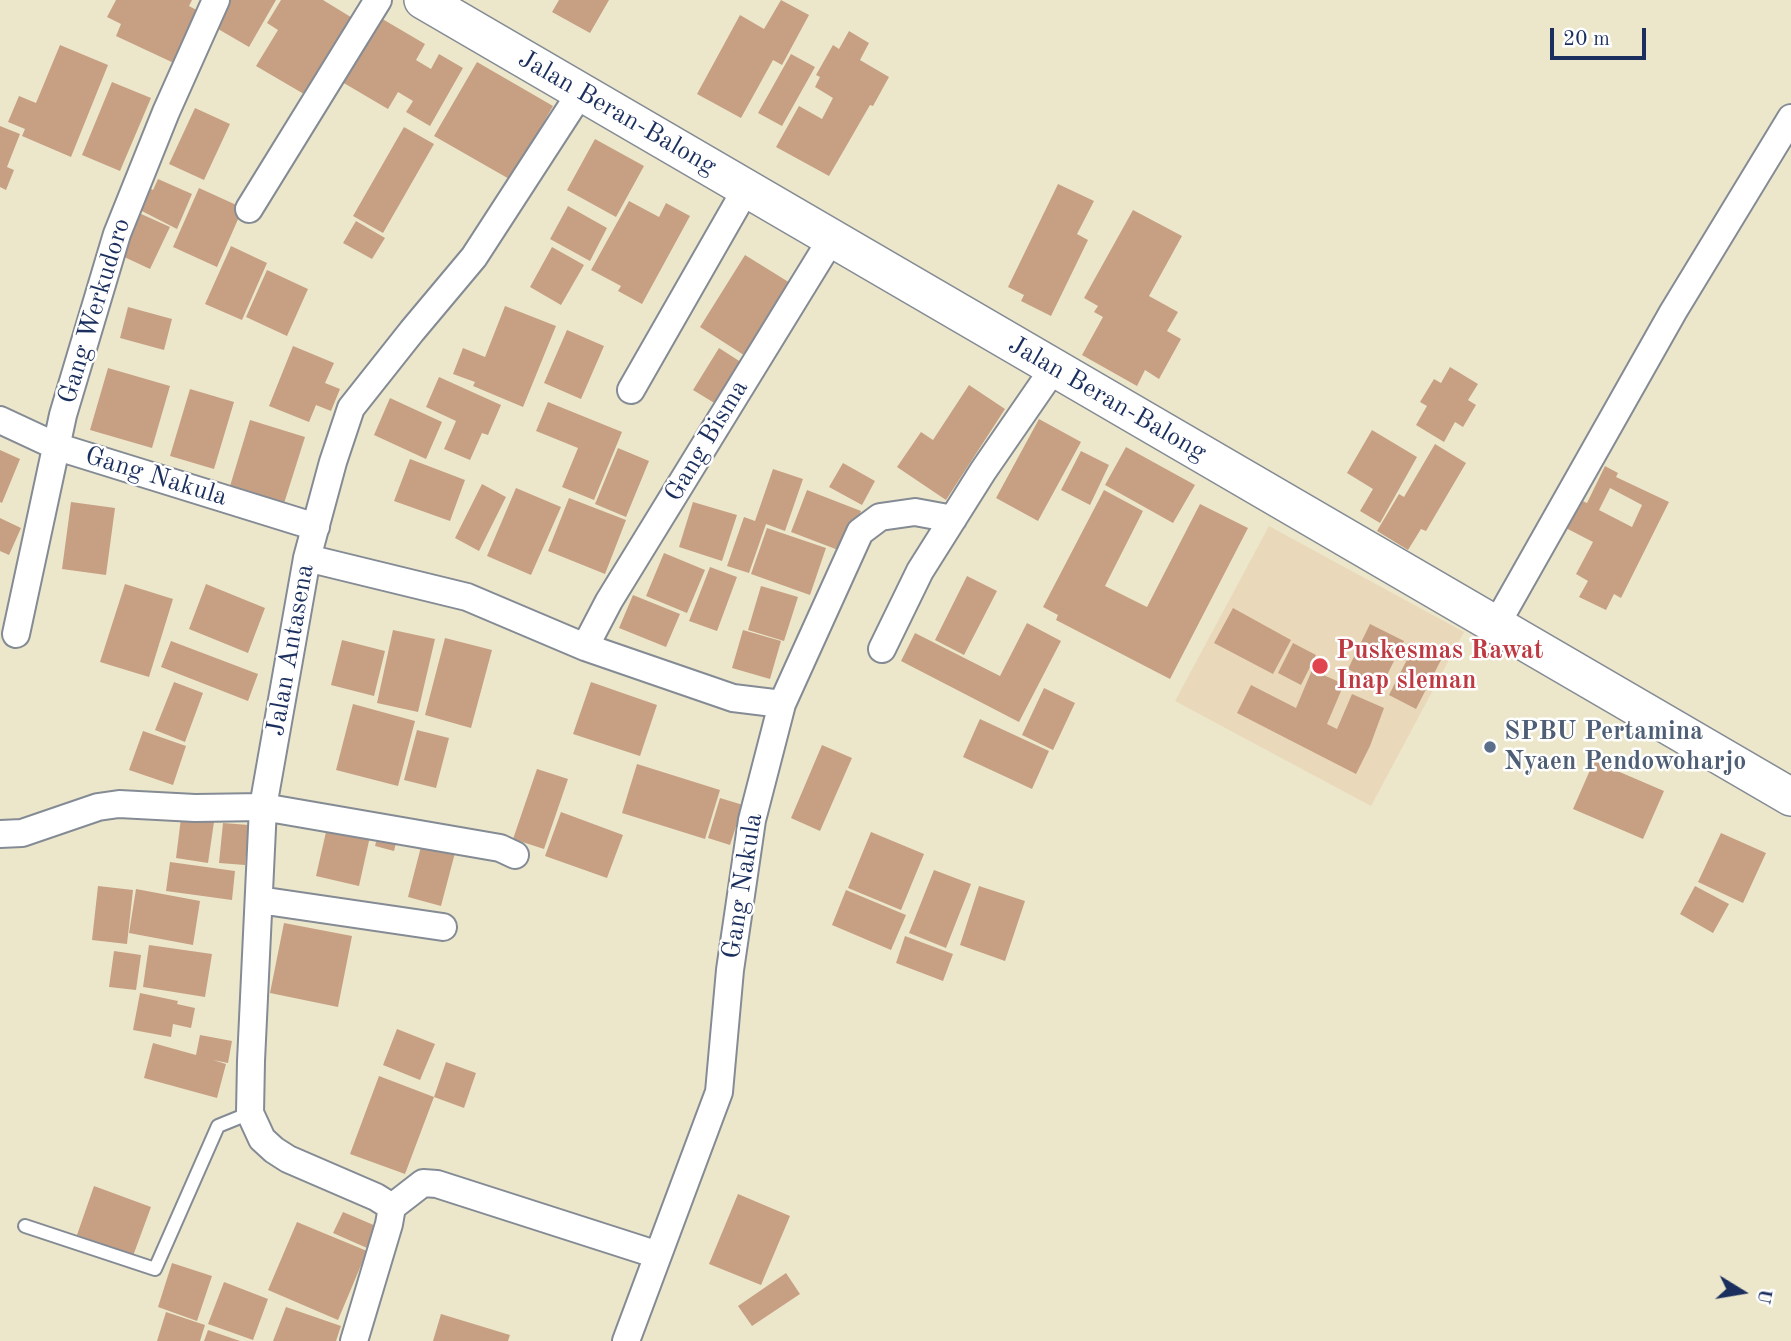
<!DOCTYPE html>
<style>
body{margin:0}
#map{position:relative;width:1791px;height:1341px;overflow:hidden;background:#ece7cb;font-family:"Old Standard TT",serif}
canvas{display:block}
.north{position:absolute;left:1707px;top:1257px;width:70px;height:70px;-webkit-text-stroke:5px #fff;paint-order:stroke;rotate:101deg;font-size:19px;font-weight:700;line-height:28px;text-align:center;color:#1b2f5e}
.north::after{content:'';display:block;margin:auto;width:24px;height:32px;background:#1b2f5e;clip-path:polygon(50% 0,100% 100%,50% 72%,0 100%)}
.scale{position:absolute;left:1550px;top:28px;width:96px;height:32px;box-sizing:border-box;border:4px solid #1b2f5e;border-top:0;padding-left:9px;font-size:21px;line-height:24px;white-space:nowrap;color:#1b2f5e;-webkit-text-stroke:5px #fff;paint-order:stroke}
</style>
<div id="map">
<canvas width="1791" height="1341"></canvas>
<div class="north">U</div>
<div class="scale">20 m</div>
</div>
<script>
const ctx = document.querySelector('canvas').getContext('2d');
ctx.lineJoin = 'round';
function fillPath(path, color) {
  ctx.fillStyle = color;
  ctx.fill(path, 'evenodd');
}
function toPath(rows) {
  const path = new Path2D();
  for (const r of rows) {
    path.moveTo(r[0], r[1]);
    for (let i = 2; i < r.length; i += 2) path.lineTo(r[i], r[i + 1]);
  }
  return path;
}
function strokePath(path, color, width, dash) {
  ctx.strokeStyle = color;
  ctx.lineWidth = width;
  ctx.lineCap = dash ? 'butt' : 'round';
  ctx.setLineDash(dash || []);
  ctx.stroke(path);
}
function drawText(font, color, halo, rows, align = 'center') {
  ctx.font = font + ' "Old Standard TT",serif';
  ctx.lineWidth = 5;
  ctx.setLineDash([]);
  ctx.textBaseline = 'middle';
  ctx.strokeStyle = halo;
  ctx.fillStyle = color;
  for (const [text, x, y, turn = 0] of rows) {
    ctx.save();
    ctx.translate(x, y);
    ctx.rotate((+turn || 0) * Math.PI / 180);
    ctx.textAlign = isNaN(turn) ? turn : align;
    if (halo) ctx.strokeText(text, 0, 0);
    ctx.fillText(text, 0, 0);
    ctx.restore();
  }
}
const built = toPath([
 [1269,526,1464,632,1371,806,1175,701]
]);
const building = toPath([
 [116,0,192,0,189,6,202,13,178,65,116,36,121,24,107,17],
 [229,0,276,0,249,47,213,26],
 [281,0,323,0,354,19,309,97,256,66,278,30,267,23],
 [559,0,609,0,590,33,552,12],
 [781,0,809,15,782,65,773,60,741,118,697,94,740,15,764,29],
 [379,17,425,44,416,60,431,69,439,54,463,68,430,126,406,112,413,101,398,92,388,109,342,82],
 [849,31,869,43,860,60,889,77,873,106,870,105,829,176,776,147,799,106,822,119,833,98,815,87,820,77,816,75,833,45,839,49],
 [60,45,108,65,71,157,22,136,25,129,8,122,19,96,36,103],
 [791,54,815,67,782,126,758,113],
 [477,62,553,106,511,180,434,136],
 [112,82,151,98,120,171,82,155],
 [195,108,230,124,204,180,169,164],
 [0,126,20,134,7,167,14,170,6,190,0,187],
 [404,127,434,144,383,233,353,216],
 [595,139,644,166,616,217,567,190],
 [158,179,192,194,177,229,136,208,146,186,153,190],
 [1058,184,1094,201,1077,234,1088,240,1051,316,1021,301,1024,295,1008,287],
 [199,188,243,208,217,267,173,247],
 [629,201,659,217,666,203,690,216,642,304,618,291,621,286,591,270],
 [568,206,607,228,590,261,550,239],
 [1133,210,1182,236,1149,296,1178,312,1167,331,1181,339,1159,379,1145,370,1137,386,1082,355,1103,317,1094,312,1098,306,1084,298],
 [139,213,170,227,150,269,120,255],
 [356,221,385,238,372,259,343,243],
 [231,246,267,263,242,320,205,304],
 [552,247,584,265,561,305,530,287],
 [745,255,795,286,750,359,700,327],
 [267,270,308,289,287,336,246,317],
 [505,306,556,326,523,407,473,386,475,382,453,374,463,348,485,357],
 [128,307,172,319,164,350,120,338],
 [567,330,604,346,581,399,544,383],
 [293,346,334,363,325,383,340,389,331,411,316,405,309,422,269,406],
 [719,348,747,366,721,407,693,390],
 [1450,367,1478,384,1468,400,1476,405,1463,427,1455,422,1444,442,1416,425,1427,406,1420,402,1434,379,1441,383],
 [108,368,170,386,152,448,90,430],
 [439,377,501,405,488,435,482,433,470,460,444,449,456,421,426,407],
 [969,385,1005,409,946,500,897,467,921,432,933,440],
 [190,389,234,402,214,469,170,456],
 [390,398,442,422,426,459,374,435],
 [548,402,622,432,594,500,562,487,578,448,536,431],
 [1039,419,1081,442,1038,521,996,498],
 [250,420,305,437,281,513,227,496],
 [1372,430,1417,457,1380,523,1360,511,1373,489,1347,473],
 [1435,444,1466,463,1426,531,1421,529,1408,550,1377,531,1399,494,1404,497],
 [1126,447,1195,485,1173,523,1105,485],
 [618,448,649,461,626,517,595,504],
 [0,450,20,459,2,503,0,502],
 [1081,451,1109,465,1090,505,1061,490],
 [410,459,465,480,450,521,394,501],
 [843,463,875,481,862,505,829,487],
 [1605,466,1618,473,1616,477,1669,502,1621,598,1614,594,1606,610,1579,597,1588,581,1576,574,1593,542,1560,525,1574,497,1587,503],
 [1610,488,1642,505,1632,527,1599,510],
 [773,469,803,479,785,531,766,524,749,573,727,566,744,517,755,521],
 [482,484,506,497,479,551,455,538],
 [516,488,561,507,531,575,487,556],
 [807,490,861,511,846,553,791,532],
 [1104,490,1143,511,1105,586,1147,607,1200,504,1248,528,1170,679,1056,620,1058,615,1043,607],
 [569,498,626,520,605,574,548,551],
 [71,502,115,508,106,575,62,569],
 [693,502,737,515,722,561,679,547],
 [0,518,21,528,9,555,0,551],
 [767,528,826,548,810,595,751,574],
 [664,553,705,570,687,613,646,596],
 [710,567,737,577,717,631,689,621],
 [967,576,997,591,964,655,935,640],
 [125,584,173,599,149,677,100,662],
 [206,584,265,608,248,653,189,629],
 [761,586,798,597,784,641,748,630],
 [633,595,680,614,666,647,619,628],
 [1233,608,1291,640,1273,674,1214,643],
 [1027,623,1061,641,1019,722,901,661,915,633,1000,676],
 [1370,624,1404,641,1381,687,1348,669],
 [393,630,435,639,418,712,377,703],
 [743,630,781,641,770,679,732,668],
 [445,638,492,650,471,728,425,715],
 [342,640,385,651,374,696,331,685],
 [171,641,258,674,248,701,161,667],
 [1293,643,1316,655,1301,685,1278,673],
 [1415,644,1442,658,1416,709,1389,695],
 [1312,670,1344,684,1327,724,1337,729,1352,694,1384,708,1370,746,1356,774,1237,713,1251,685,1296,708],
 [174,682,203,693,185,742,155,730],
 [591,682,657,705,640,756,573,734],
 [1044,688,1075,703,1053,750,1022,735],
 [353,704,415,721,398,786,336,770],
 [980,719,1049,751,1032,789,963,757],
 [417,730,449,738,436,788,404,780],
 [143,731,186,746,173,785,129,770],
 [822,745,852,758,820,831,791,818],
 [1594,761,1664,791,1643,839,1573,809],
 [637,764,720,790,705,839,622,813],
 [537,769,568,779,544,849,513,839],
 [720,798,743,805,730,845,708,838],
 [182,810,215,815,208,863,176,858],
 [561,812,623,835,607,878,545,856],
 [223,823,249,825,245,865,219,863],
 [328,823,371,832,359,886,316,876],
 [871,832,924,854,901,910,848,888],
 [1721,833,1766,853,1743,903,1698,882],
 [378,834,397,839,394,851,375,846],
 [423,839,456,849,441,906,408,897],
 [170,862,235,871,232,900,166,891],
 [934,870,971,884,946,948,909,933],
 [98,886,133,890,127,944,92,940],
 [979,886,1025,901,1005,961,960,945],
 [1695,886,1729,904,1713,933,1680,914],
 [136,889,200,901,193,945,129,933],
 [846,890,906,915,891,950,832,925],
 [284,923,352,936,338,1007,270,993],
 [905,936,953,954,943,981,896,963],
 [149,945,212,954,205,997,143,987],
 [114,951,141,955,136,990,109,987],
 [140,993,178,1001,177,1004,195,1008,191,1028,173,1024,171,1037,133,1030],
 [397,1029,435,1044,420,1080,383,1065],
 [200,1035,232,1041,228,1063,213,1060,226,1064,217,1098,144,1078,153,1043,196,1055],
 [446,1062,476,1073,464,1108,434,1097,405,1174,350,1154,379,1076,434,1097],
 [94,1186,151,1207,133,1256,77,1235],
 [738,1194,790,1216,761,1285,709,1264],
 [343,1212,376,1226,367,1248,333,1233],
 [297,1222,367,1251,338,1320,268,1290],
 [172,1263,212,1276,197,1321,158,1307],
 [786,1273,800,1294,752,1326,738,1306],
 [224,1282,268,1299,253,1340,208,1324],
 [286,1307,341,1326,336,1341,273,1341],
 [166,1312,205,1325,200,1341,157,1341],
 [441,1314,510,1335,508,1341,433,1341],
 [208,1330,240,1341,204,1341]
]);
const service = toPath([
 [25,1226,155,1269,218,1126,250,1113]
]);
const minor = toPath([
 [249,209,378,0],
 [631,390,746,189],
 [0,420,58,447,316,527],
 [307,558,467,597,585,647,733,698,782,704],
 [1496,625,1673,312,1791,118],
 [16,634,63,415,117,234,166,112,216,0],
 [585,647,609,601,832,238],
 [882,649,920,571,983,471,1054,368],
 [0,834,22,833,98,807,119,804,195,808,263,807,500,848,515,855],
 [259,900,443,927],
 [392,1207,376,1197,288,1159,274,1150,262,1139,250,1113,251,1061,263,807,307,558,333,462,351,408,412,331,474,257,581,92],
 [354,1341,389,1224,392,1207,423,1183,437,1184,658,1255],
 [626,1341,719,1092,730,970,752,820,782,704,860,532,880,517,915,512,953,519]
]);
const secondary = toPath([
 [423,0,1791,797]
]);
const markers = [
 [1320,666,9,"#e0444e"],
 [1490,747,7,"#5c6f8a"]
];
const streetNames = [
 ["Jalan Beran-Balong",617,113,30],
 ["Gang Werkudoro",95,311,-73],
 ["Jalan Beran-Balong",1107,399,30],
 ["Gang Bisma",707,441,-59],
 ["Gang Nakula",156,477,17],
 ["Jalan Antasena",291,650,-80],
 ["Gang Nakula",743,886,-81]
];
const healthNames = [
 ["Puskesmas Rawat",1336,651],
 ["Inap sleman",1336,681]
];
const serviceNames = [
 ["SPBU Pertamina",1504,732],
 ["Nyaen Pendowoharjo",1504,762]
];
fillPath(built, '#ead8ba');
fillPath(building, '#c7a083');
strokePath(service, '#848b94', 16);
strokePath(minor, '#848b94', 30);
strokePath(secondary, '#848b94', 40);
strokePath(service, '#fff', 12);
strokePath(minor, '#fff', 26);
strokePath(secondary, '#fff', 37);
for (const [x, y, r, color] of markers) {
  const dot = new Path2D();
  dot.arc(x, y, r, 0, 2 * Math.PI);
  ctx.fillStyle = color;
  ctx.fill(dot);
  strokePath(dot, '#fff', 2.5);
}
drawText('26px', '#1b2f5e', '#fff', streetNames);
drawText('bold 26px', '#be3a42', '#fff', healthNames, 'left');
drawText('bold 26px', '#4e5e75', '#fff', serviceNames, 'left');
</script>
